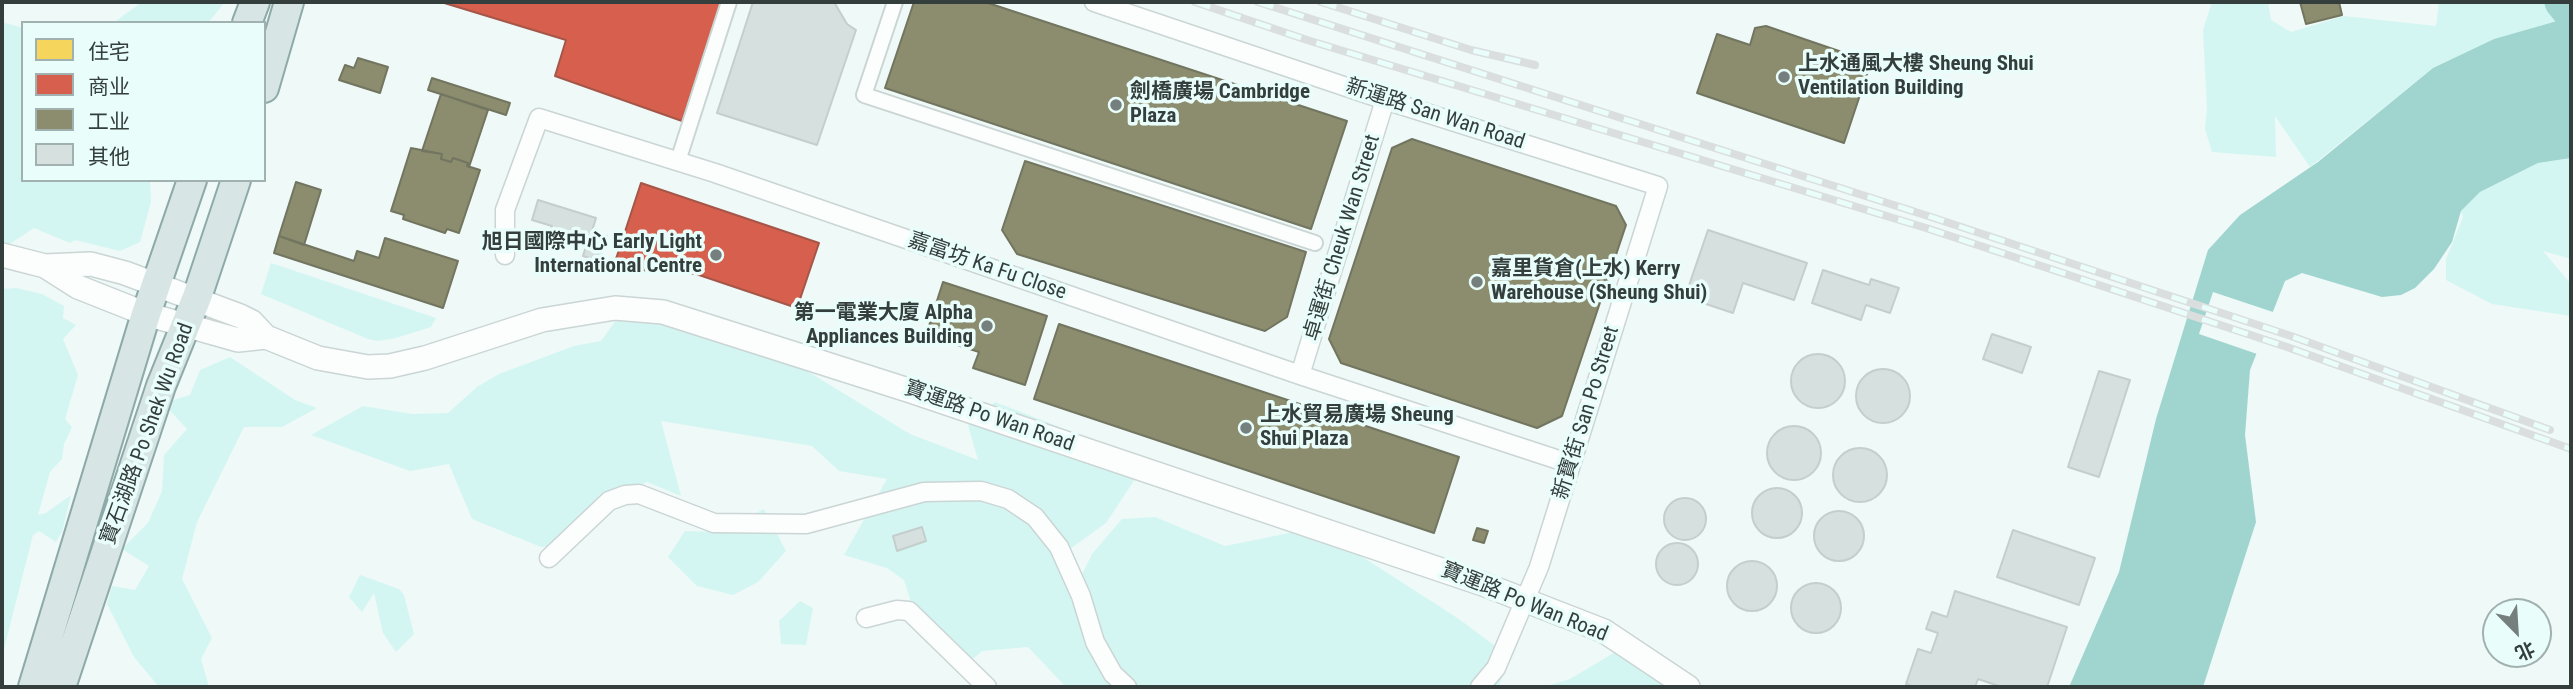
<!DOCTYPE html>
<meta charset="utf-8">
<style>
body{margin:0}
#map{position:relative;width:2573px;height:689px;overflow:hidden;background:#eef9f8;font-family:"Roboto Condensed","Noto Sans SC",sans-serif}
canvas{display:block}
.frame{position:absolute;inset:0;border:4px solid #343e3d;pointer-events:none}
.legend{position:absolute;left:21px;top:21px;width:245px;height:161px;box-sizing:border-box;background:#e9fefb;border:2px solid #a1b1af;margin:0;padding:9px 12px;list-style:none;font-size:21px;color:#343e3d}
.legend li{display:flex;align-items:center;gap:14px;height:35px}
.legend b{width:35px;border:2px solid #a1b1af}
.north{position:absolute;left:2482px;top:598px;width:70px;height:70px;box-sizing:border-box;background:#e9fefb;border:2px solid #a1b1af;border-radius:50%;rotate:156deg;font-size:19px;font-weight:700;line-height:28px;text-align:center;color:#343e3d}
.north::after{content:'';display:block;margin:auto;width:24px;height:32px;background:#757f7e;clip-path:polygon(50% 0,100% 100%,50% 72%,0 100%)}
</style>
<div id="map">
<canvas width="2573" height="689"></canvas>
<div class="frame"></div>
<ul class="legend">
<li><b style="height:19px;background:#f6d55c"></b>住宅</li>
<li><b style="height:19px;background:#d6604d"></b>商业</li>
<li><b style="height:19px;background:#8c8c6e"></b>工业</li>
<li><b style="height:19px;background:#d6e1df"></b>其他</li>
</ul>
<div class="north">北</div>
</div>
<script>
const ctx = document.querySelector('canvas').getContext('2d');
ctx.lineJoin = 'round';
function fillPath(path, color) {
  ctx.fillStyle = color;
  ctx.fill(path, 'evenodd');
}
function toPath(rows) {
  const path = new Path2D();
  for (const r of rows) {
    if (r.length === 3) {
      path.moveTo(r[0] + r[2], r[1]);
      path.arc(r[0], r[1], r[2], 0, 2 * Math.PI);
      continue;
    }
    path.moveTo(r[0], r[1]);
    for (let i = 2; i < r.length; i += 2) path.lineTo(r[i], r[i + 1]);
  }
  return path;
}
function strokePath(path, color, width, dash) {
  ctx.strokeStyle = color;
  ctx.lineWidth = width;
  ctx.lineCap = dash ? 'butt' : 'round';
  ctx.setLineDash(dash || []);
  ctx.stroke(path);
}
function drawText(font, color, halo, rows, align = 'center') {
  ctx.font = font + ' "Roboto Condensed","Noto Sans SC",sans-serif';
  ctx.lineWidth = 7;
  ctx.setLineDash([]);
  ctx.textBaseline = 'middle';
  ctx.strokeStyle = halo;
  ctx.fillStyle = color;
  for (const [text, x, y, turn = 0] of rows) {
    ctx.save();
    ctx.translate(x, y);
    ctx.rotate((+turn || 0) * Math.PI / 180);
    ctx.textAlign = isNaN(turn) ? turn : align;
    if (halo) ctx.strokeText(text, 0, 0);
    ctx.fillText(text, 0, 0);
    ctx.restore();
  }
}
const green = toPath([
 [142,2,225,2,208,23,113,23],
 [2212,2,2268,2,2271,20,2291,32,2344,16,2436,26,2439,2,2571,2,2571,17,2494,39,2433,68,2310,167,2275,116,2276,157,2212,152,2205,129,2207,108,2203,30],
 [2,22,23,28,23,180,150,180,151,202,140,242,120,251,75,240,70,243,34,228,2,249],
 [2571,158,2571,259,2543,251,2571,284,2571,316,2492,304,2446,280,2446,259,2463,217,2461,211,2480,192,2538,163],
 [271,263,436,318,431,327,396,338,378,341,368,339,261,294],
 [16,288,42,294,64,306,63,318,76,325,63,339,78,375,65,419,72,427,64,444,62,459,50,472,38,515,46,513,71,495,62,532,56,542,39,531,33,535,2,657,2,289],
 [604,298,695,311,803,344,789,360,910,434,978,460,968,425,995,402,1147,461,1106,523,1063,554,1074,591,1092,554,1122,519,1155,517,1225,546,1299,531,1347,547,1459,619,1511,658,1498,687,1066,687,1028,647,982,651,973,659,963,657,911,602,904,580,887,568,844,555,887,479,839,471,812,446,661,421,681,496,647,482,599,506,554,546,541,547,472,519,449,464,410,471,311,435,363,406,412,414,448,413,477,387,499,374,574,346,601,341,616,320],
 [230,357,295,400,317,408,282,427,244,427,197,522,182,579,212,638,201,659,209,687,159,687,134,657,107,604,112,586,135,590,149,566,122,549,148,523,162,491,164,455,187,429,163,403,190,395,200,370],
 [764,509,786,551,758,582,733,595,697,586,668,557,685,531,718,532],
 [360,575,399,589,404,595,414,634,396,652,383,633,374,593,362,612,349,597],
 [800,601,813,608,806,645,781,644,779,621],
 [1617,651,1667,687,1544,687,1570,679]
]);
const water = toPath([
 [2571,17,2571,158,2538,163,2480,192,2461,211,2452,242,2434,269,2415,288,2401,295,2382,297,2302,273,2285,281,2250,370,2245,435,2256,522,2203,687,2069,687,2119,572,2156,419,2208,250,2240,215,2318,162,2433,68,2494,39]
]);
const pier = toPath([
 [2213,292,2276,313,2260,355,2199,334]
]);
const homes = toPath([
 [682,2,709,2,704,17,681,9,682,2],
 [681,9,704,17,697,38,704,41,691,85,683,83,680,90,684,100,665,109,655,86,662,82,649,77,652,86,635,98,627,82,635,77,617,70,624,83,617,86,615,82,604,88,595,74,600,70,592,68,587,81,576,77,577,71,566,67,573,48,584,52,588,40,575,35,579,24,599,30,598,35,610,38,606,55,611,58,614,50,625,50,629,45,642,50,639,62,645,63,650,50,662,56,659,65,669,62,676,65,678,59,668,56,670,51,667,50,673,27,688,32,690,26,678,17,681,9]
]);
const shops = toPath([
 [441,2,721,2,682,121,555,76,566,40,441,2],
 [641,183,819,243,797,308,696,274,613,268,641,183]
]);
const industry = toPath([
 [914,2,985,2,1347,121,1311,229,885,88,914,2],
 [2300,2,2339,2,2342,15,2306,24,2300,2],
 [1766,26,1871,62,1844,143,1697,93,1717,34,1750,45,1755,28,1766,26],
 [358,58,388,67,380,93,339,80,345,65,354,68,358,58],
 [432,78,510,103,506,115,428,90,432,78],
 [441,94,488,110,469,167,468,163,453,158,451,162,441,159,442,154,422,151,441,94],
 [1412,139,1616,206,1626,225,1562,416,1537,428,1341,363,1329,339,1392,148,1412,139],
 [411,148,442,154,441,159,451,162,453,158,468,163,467,166,480,170,459,233,447,229,445,233,403,219,404,215,391,211,411,148],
 [1025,161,1306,252,1287,317,1265,331,1017,254,1002,230,1025,161],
 [296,182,321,190,304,245,279,236,296,182],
 [279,236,354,261,357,251,379,258,385,238,458,261,443,308,274,253,279,236],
 [943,282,1047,316,1025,385,973,368,979,352,926,335,943,282],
 [1059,324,1459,457,1434,533,1034,399,1059,324],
 [1477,528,1488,531,1484,543,1473,540,1477,528]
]);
const river = toPath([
 [2562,2,2571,13]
]);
const building = toPath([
 [753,2,834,2,847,24,856,30,817,145,717,113,753,2],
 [538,200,596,218,592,231,607,236,599,261,583,256,587,243,550,232,552,226,532,220,538,200],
 [1708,230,1807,263,1794,300,1743,283,1733,313,1685,297,1708,230],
 [1823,270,1869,285,1871,279,1899,288,1890,313,1866,305,1861,320,1812,303,1823,270],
 [1992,334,2031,347,2022,373,1983,359,1992,334],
 [1818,381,27],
 [1883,396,27],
 [2099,371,2130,380,2099,477,2068,467,2099,371],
 [1794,453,27],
 [1860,475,27],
 [1777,513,25],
 [1685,519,21],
 [1839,536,25],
 [922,527,926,541,897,551,893,536,922,527],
 [2013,530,2095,558,2079,605,1997,577,2013,530],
 [1677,564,21],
 [1752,586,25],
 [1816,608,25],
 [1955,591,2067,627,2047,687,2002,687,1978,679,1975,687,1914,687,1906,684,1918,649,1931,653,1938,633,1926,629,1932,612,1947,617,1955,591]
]);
const pedestrian = toPath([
 [895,2,864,95,1315,243],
 [678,161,729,2]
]);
const minor = toPath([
 [1094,2,1385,100,1658,186,1539,567,1496,668,1480,687],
 [505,255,505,210,539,118,715,173,1300,375,1571,464],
 [1300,375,1385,100],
 [549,558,609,501,625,495,639,494,714,523,806,524,924,492,981,491,1008,499,1035,517,1059,547,1081,596,1095,642,1113,674,1127,687],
 [866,618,897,610,909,611,987,687]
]);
const tertiary = toPath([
 [2,255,45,266,91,264,125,273,240,316,252,322,266,337,318,358,368,367,390,366,425,358,542,320,615,308,663,312,911,391,1483,584,1604,631,1688,687],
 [45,266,78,287,146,314,238,340,266,337]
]);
const primary = toPath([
 [247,23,255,2],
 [264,88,289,2],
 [33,687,146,314,192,180],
 [61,687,161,386,197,297,236,180]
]);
const rail = toPath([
 [1195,2,1307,40,1926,228,2287,347,2571,449],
 [1258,2,1928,216,2291,336,2550,430],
 [1321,2,1471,50,1535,65]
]);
const markers = [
 [1784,77,7,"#757f7e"],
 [1116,105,7,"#757f7e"],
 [716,255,7,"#757f7e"],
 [1477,282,7,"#757f7e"],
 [987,326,7,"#757f7e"],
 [1246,428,7,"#757f7e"]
];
const poiNames = [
 ["上水通風大樓 Sheung Shui",1798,65],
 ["Ventilation Building",1798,89],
 ["劍橋廣場 Cambridge",1130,93],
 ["Plaza",1130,117],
 ["旭日國際中心 Early Light",702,243,"right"],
 ["International Centre",702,267,"right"],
 ["嘉里貨倉(上水) Kerry",1491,270],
 ["Warehouse (Sheung Shui)",1491,294],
 ["第一電業大廈 Alpha",973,314,"right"],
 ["Appliances Building",973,338,"right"],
 ["上水貿易廣場 Sheung",1260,416],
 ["Shui Plaza",1260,440]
];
const streetNames = [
 ["新運路 San Wan Road",1435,115,18],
 ["卓運街 Cheuk Wan Street",1343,238,-73],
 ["嘉富坊 Ka Fu Close",987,267,19],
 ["新寶街 San Po Street",1587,413,-73],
 ["寶運路 Po Wan Road",989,417,19],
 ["寶石湖路 Po Shek Wu Road",148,434,-70],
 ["寶運路 Po Wan Road",1524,603,22]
];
fillPath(green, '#d4f6f2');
fillPath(water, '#a0d5cf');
fillPath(pier, '#eef9f8');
fillPath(homes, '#f6d55c');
strokePath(homes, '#bca853', 2);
fillPath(shops, '#d6604d');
strokePath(shops, '#a55648', 2);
fillPath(industry, '#8c8c6e');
strokePath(industry, '#72755f', 2);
strokePath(river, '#a0d5cf', 35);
fillPath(building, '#d6e1df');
strokePath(building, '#c4cecd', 2);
strokePath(pedestrian, '#cad5d4', 18);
strokePath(minor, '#cad5d4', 21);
strokePath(tertiary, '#cad5d4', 26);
strokePath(primary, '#8eaaa8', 32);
strokePath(pedestrian, '#fcfefe', 14);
strokePath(minor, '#fcfefe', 18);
strokePath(tertiary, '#fcfefe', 23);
strokePath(primary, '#d7e5e4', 28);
strokePath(rail, '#dadede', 8);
strokePath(rail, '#e9fefb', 5, [16]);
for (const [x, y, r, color] of markers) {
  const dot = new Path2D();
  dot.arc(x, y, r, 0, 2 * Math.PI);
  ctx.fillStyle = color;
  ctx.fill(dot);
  strokePath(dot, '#e9fefb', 2.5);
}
drawText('bold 21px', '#343e3d', '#e9fefb', poiNames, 'left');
drawText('21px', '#343e3d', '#e9fefb', streetNames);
</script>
